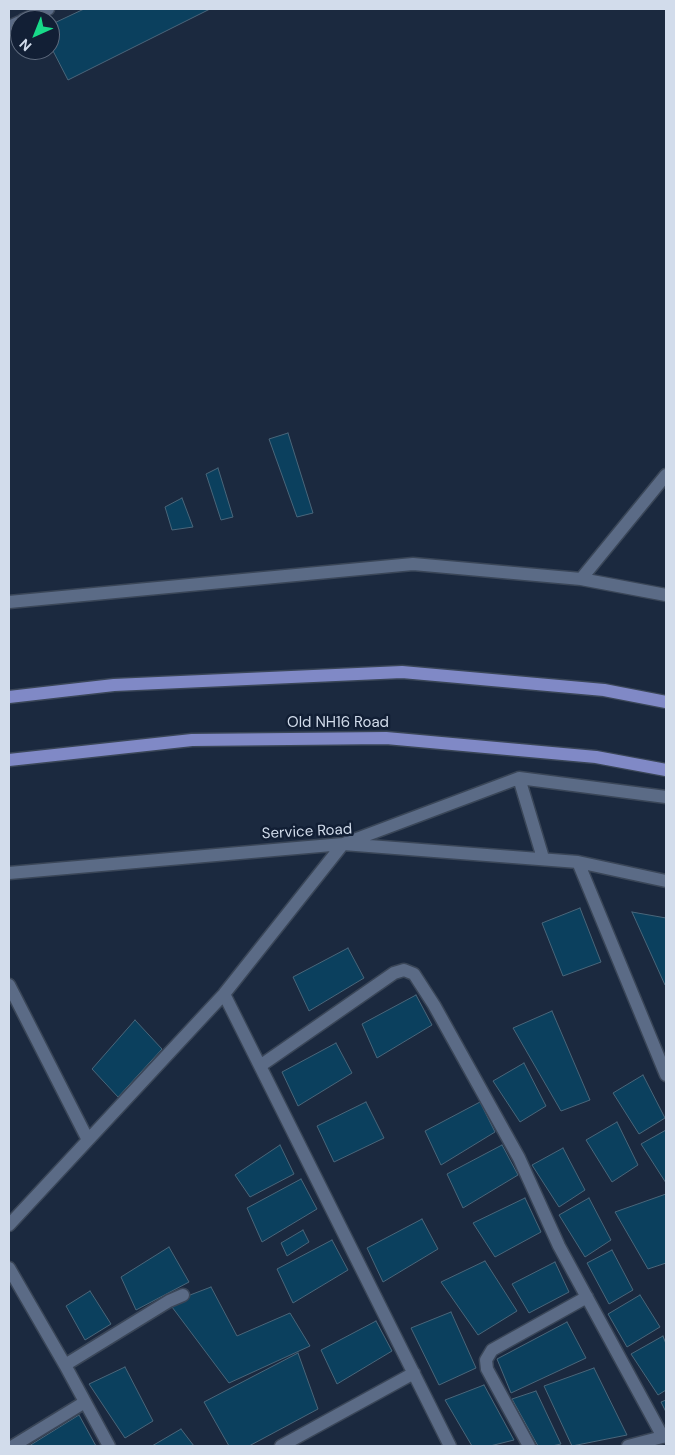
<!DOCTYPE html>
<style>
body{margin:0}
#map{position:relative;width:675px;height:1455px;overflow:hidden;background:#1b293f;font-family:"DM Sans",sans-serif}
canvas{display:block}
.frame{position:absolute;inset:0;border:10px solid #d2dceb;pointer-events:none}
.north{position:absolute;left:10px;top:10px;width:50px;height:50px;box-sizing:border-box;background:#121f35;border:1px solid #5f6b7e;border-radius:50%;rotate:224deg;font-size:14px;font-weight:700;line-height:20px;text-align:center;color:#d2dceb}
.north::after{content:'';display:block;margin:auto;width:18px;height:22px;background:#18d989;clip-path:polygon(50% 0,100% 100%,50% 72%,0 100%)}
</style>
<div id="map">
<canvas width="675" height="1455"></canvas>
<div class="frame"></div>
<div class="north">N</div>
</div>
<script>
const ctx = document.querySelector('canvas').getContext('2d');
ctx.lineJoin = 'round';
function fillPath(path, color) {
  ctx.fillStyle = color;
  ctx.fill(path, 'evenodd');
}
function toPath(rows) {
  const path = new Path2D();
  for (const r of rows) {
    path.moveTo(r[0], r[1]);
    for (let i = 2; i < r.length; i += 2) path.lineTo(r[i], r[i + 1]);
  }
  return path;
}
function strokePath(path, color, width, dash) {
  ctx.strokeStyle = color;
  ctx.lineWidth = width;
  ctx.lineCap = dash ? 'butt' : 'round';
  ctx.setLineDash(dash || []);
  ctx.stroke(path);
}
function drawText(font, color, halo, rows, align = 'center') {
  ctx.font = font + ' "DM Sans",sans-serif';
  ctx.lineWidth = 5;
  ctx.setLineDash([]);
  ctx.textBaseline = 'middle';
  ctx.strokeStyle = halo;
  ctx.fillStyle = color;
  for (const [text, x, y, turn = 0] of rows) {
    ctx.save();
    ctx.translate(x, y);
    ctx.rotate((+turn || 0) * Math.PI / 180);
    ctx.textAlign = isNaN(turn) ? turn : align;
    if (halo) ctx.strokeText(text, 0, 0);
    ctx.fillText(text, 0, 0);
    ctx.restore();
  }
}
const building = toPath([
 [84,9,210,9,68,80,50,45,50,25,84,9],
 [288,433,313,513,297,517,269,439,288,433],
 [218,468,233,517,221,520,206,474,218,468],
 [182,498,193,527,172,530,165,507,182,498],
 [580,908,601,962,563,976,542,923,580,908],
 [632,912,666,918,666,984,665,985,632,912],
 [348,948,364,978,309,1011,293,977,348,948],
 [416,995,432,1025,377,1058,362,1024,416,995],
 [552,1011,590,1100,561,1111,513,1028,552,1011],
 [135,1020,162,1049,118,1097,92,1069,135,1020],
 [336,1043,352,1073,298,1106,282,1072,336,1043],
 [524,1063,546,1106,520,1122,493,1081,524,1063],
 [643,1075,665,1118,639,1134,613,1093,643,1075],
 [366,1102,384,1138,334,1162,317,1126,366,1102],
 [480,1102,495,1132,441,1165,425,1131,480,1102],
 [617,1122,638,1165,612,1182,586,1140,617,1122],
 [666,1130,666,1183,641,1144,666,1130],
 [280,1145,294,1174,250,1197,235,1175,280,1145],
 [502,1145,518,1175,463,1208,447,1174,502,1145],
 [563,1148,585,1190,559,1207,532,1165,563,1148],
 [301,1179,317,1209,262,1242,247,1208,301,1179],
 [666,1194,666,1263,648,1269,615,1212,666,1194],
 [525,1198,541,1232,495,1257,473,1223,525,1198],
 [589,1198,611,1240,585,1257,559,1215,589,1198],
 [422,1219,438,1249,383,1282,367,1248,422,1219],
 [303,1230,309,1242,287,1256,281,1243,303,1230],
 [332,1240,348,1270,293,1303,277,1269,332,1240],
 [169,1247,189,1282,136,1310,121,1277,169,1247],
 [612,1250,633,1290,609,1304,587,1263,612,1250],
 [485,1261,517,1311,478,1335,441,1282,485,1261],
 [555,1262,569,1292,529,1313,512,1284,555,1262],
 [211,1287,237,1336,290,1313,310,1346,229,1383,169,1303,211,1287],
 [90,1291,111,1324,85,1340,66,1306,90,1291],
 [640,1295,660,1327,627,1347,608,1314,640,1295],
 [451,1312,476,1368,439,1385,411,1328,451,1312],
 [376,1321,392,1351,337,1384,321,1350,376,1321],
 [567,1322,586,1358,511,1393,497,1359,567,1322],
 [663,1336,666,1344,666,1390,658,1395,631,1354,663,1336],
 [298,1353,318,1409,249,1446,229,1446,204,1402,298,1353],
 [125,1367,153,1421,125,1438,89,1384,125,1367],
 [594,1368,627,1435,572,1446,544,1386,594,1368],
 [484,1385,514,1440,490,1446,472,1446,445,1400,484,1385],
 [536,1391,561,1444,552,1446,538,1446,512,1399,536,1391],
 [666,1400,666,1412,661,1402,666,1400],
 [79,1415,96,1446,29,1446,79,1415],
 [181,1429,194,1446,152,1446,181,1429]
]);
const minor = toPath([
 [23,20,48,9],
 [9,27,20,22],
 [581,579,666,475],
 [9,602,413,564,581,579,666,595],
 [519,778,543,858],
 [578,862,666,1075],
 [9,873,343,844,578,862,666,881],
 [9,985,88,1140],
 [224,994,450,1446],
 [260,1066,394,973,404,970,414,974,434,1005,519,1158,559,1246,663,1437],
 [9,1225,224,994,343,844,519,778,666,797],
 [9,1268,65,1365,109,1446],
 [65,1365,169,1301,183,1295],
 [13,1446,85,1402],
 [281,1446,414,1373],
 [529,1446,487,1369,486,1360,492,1350,587,1297],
 [628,1446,666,1436]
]);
const major = toPath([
 [9,697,114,685,402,672,604,690,666,702],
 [9,760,192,740,386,738,596,757,666,770]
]);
const streetNames = [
 ["Old NH16 Road",338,723],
 ["Service Road",307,832,-3]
];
fillPath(building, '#0b405e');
strokePath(building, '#4a667a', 1);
strokePath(minor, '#3a4658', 15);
strokePath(major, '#3a4658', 15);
strokePath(minor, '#5b6b86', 12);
strokePath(major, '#8089c6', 12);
drawText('15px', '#d2dceb', '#121f35', streetNames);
</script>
